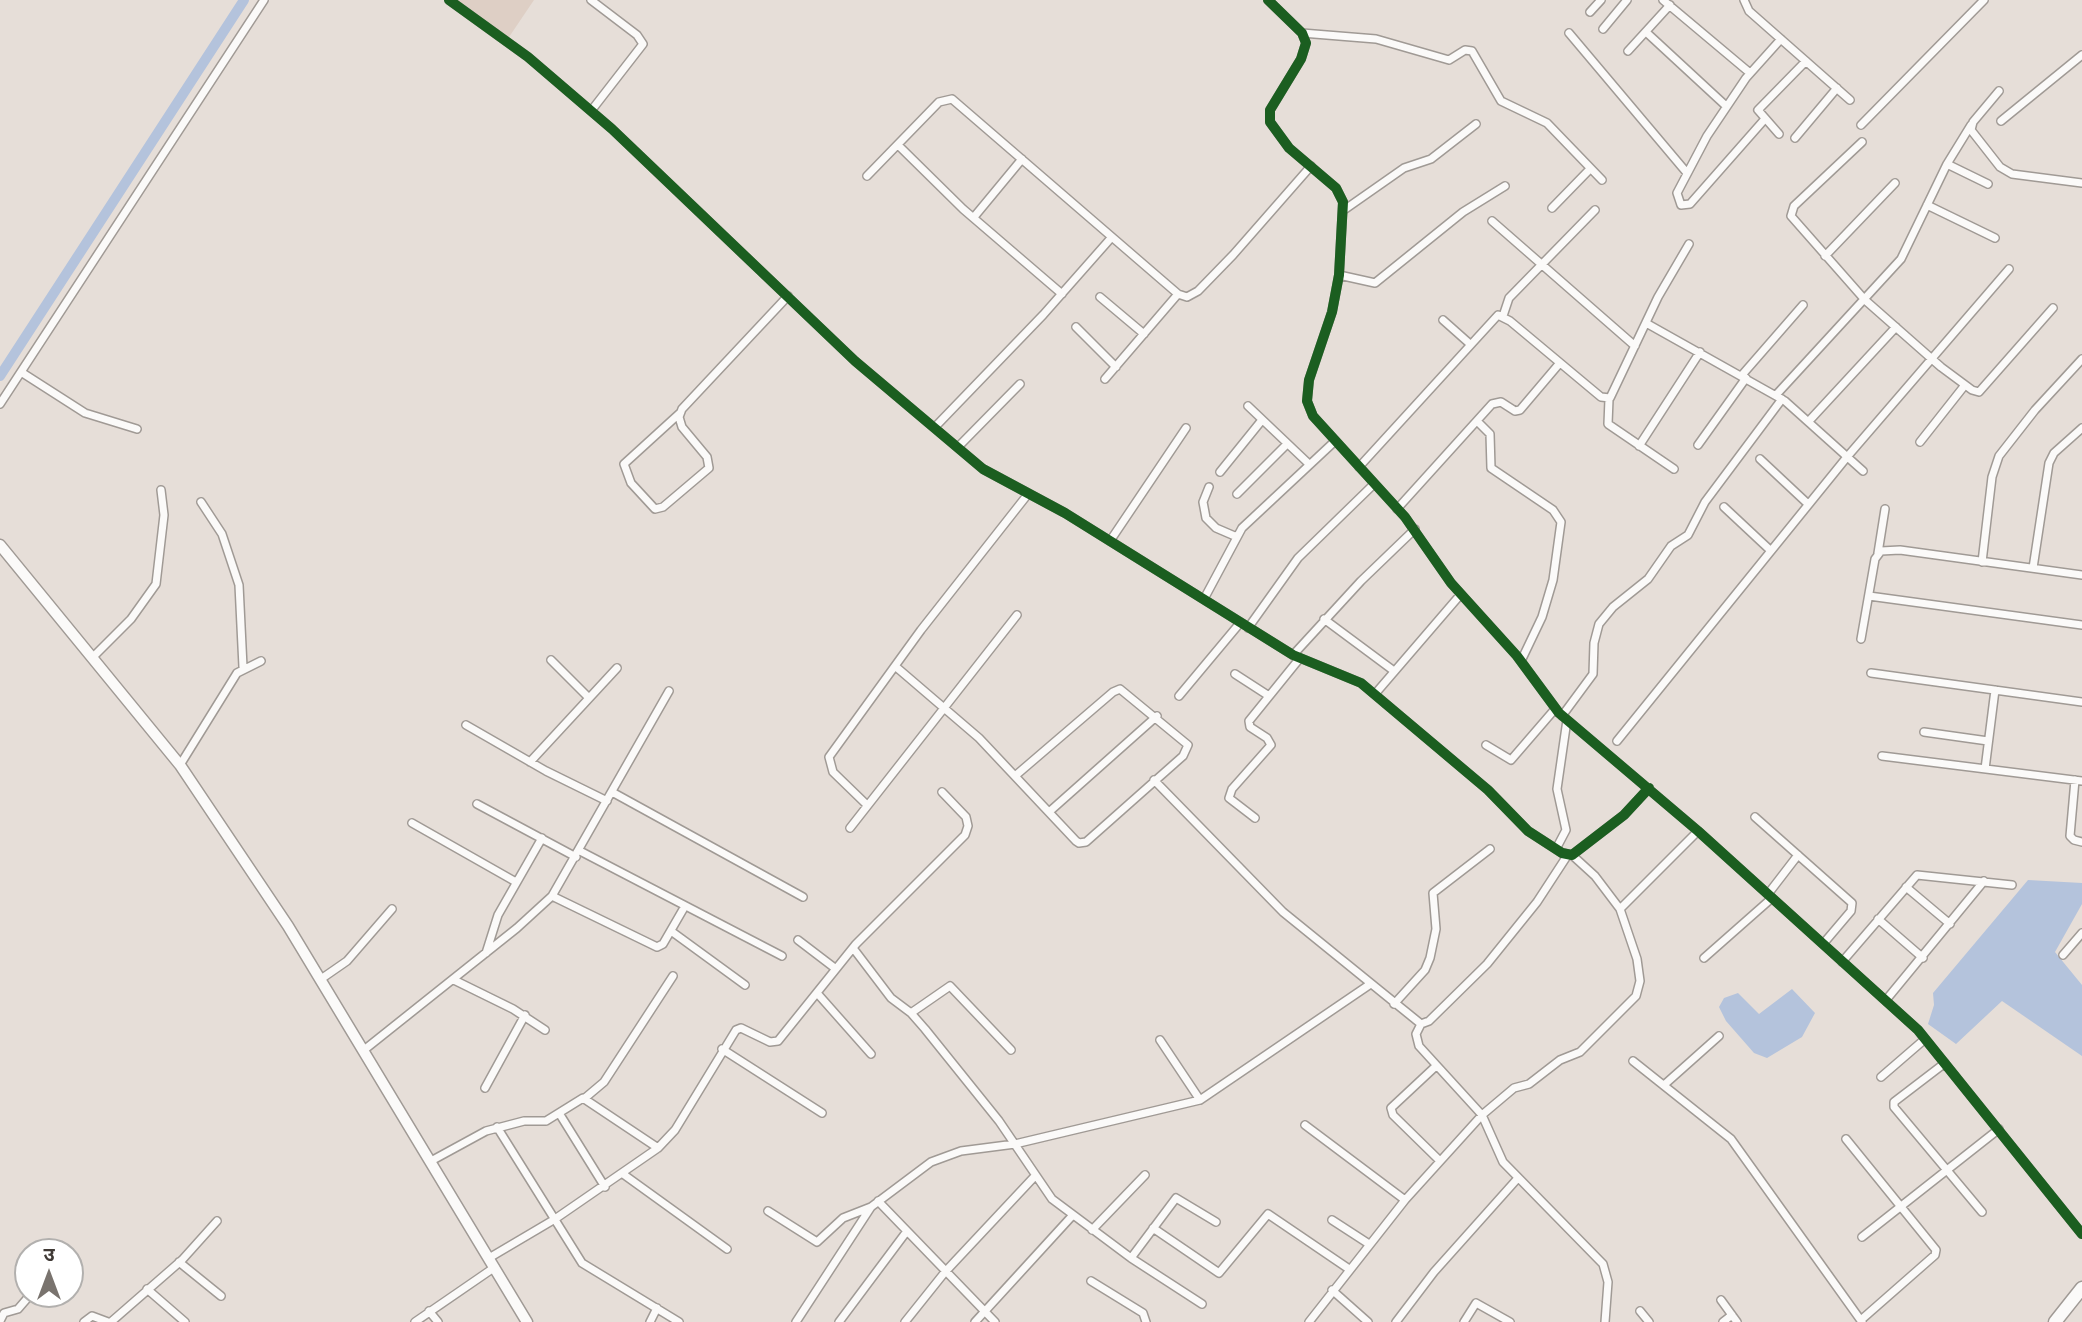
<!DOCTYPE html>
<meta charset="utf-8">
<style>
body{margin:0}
#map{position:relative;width:2082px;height:1322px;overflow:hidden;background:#e6ded8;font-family:Lato,"Noto Sans Devanagari",sans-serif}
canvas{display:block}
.north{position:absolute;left:14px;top:1238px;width:70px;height:70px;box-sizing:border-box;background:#fff;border:2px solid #b2b0ae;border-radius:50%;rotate:0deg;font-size:19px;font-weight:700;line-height:28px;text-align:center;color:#3f3935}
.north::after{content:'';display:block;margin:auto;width:24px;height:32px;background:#79736e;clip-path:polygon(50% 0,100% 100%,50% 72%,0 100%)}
</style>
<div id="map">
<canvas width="2082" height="1322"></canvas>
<div class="north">उ</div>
</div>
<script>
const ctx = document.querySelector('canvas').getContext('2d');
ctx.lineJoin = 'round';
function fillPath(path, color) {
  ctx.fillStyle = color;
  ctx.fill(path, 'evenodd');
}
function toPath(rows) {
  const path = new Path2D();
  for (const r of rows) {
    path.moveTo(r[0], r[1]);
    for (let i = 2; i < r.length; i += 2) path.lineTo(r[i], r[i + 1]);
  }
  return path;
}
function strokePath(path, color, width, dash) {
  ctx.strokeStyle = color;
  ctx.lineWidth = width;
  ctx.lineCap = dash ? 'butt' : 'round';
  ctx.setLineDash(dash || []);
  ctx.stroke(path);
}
const built = toPath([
 [450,0,534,0,507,40]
]);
const water = toPath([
 [2028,880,2082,883,2082,904,2055,952,2082,985,2082,1056,2002,1001,1956,1044,1928,1024,1934,1005,1933,993],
 [1792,989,1815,1013,1802,1037,1767,1058,1754,1053,1726,1021,1719,1007,1724,998,1738,993,1759,1014]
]);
const canal = toPath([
 [0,376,244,0]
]);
const street = toPath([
 [449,0,528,57,612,129,855,361,983,469,1065,513,1293,655,1361,683,1488,790,1528,831,1562,853,1572,855,1624,815,1649,788],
 [591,0,637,35,643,44,591,111],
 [1268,0,1302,33,1306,43,1301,59,1270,110,1270,122,1289,148,1336,188,1343,202,1339,275,1332,312,1309,380,1307,401,1313,416,1405,517,1451,583,1517,656,1559,713,1698,831,1918,1030,2082,1234],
 [1663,0,1750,73],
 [1744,0,1749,11,1850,100],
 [1590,12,1601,0],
 [1603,29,1627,0],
 [1646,32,1725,105],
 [1302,33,1376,39,1449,60,1465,50,1472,51,1501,101,1547,123,1602,180],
 [1569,33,1687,173],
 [1628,51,1670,5],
 [1999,91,1973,122,1971,130,2000,167,2012,174,2082,183],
 [1764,120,1690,204,1681,205,1677,193,1707,136,1746,78,1781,39],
 [2001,121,2082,55],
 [1861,125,1984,0],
 [1779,134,1758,110,1806,61],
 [1795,138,1837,88],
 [1862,142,1794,206,1791,216,1865,300,1941,367,1972,390,1979,392,2053,308],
 [898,145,963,209,1062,294],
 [1947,164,1988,184],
 [867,176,939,102,952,99,1178,294,1187,297,1198,291,1233,255,1311,166],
 [1927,205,1995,238],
 [1552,208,1590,169],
 [1344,210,1404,168,1431,159,1476,124],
 [974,217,1022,159],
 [1492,221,1635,346],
 [1825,256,1895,183],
 [1339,275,1375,283,1463,212,1505,186],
 [1100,297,1144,334],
 [1503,316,1509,298,1595,210],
 [1443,320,1470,344],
 [1646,323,1785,401,1863,471],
 [1076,327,1116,367],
 [21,372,85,413,137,429],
 [1742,375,1803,305],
 [1105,379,1178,294],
 [1776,395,1901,259,1947,164,1971,125],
 [1609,399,1608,424,1674,469],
 [0,404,264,0],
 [1248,406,1309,464],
 [680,413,624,464,631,483,655,509,663,507,709,468,707,457,682,427,679,417,682,409,788,296],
 [1477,421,1490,434,1491,468,1553,510,1561,522,1553,580,1542,617,1521,661],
 [1809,421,1896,327],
 [935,427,1043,315,1111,238],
 [1920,442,1965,385],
 [1698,445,1746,378],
 [1639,446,1700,352],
 [958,447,1020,384],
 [1760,459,1808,504],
 [1359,467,1498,315,1510,321,1601,397,1610,398,1658,297,1689,244],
 [1220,472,1262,420],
 [1209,487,1203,502,1206,518,1216,528,1237,537],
 [1237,494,1287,444],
 [201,502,222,534,239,585,243,667],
 [1724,507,1770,550],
 [1397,509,1492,404,1501,402,1515,411,1520,410,1559,364],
 [1110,541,1186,428],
 [1878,553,1885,509],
 [1982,562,1992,477,1999,456,2035,410,2082,359],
 [2033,568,2049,463,2054,453,2082,428],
 [1869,596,2082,625],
 [1204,599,1242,528,1334,442],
 [1324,619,1394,671],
 [1248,628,1298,558,1374,484],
 [1861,639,1875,559,1881,551,1900,550,2082,575],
 [1293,655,1361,581,1415,529],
 [92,658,131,619,156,584,164,515,161,490],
 [551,660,589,698],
 [895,666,979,738,1076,841,1079,843,1086,842,1183,756,1188,745,1120,689,1113,692,1015,776],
 [1871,673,2082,702],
 [1235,674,1269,696],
 [1375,694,1461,594],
 [1179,696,1240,623],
 [1562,716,1593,674,1594,643,1599,624,1613,607,1648,579,1671,546,1688,535,1705,502,1782,399],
 [466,725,546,771,607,801],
 [1924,732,1988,741],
 [1617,741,1847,457,2009,269],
 [1486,745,1511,760,1555,709],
 [1882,756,2082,781],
 [530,762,617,668],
 [180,765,237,673,261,661],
 [1985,769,1995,690],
 [1154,780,1283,912,1421,1024,1429,1021,1487,964,1537,902,1567,856],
 [2075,780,2070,836,2074,840,2082,842],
 [612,792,803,897],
 [477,804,576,857],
 [867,805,833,772,829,757,921,630,1028,494],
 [1049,812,1157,716],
 [1755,817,1852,903,1851,911,1823,944],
 [1255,818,1229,798,1232,789,1271,745,1267,738,1250,727,1249,721,1300,658],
 [412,823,516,882],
 [850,828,1017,615],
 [1556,849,1566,830,1557,789,1567,720],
 [580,851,782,956],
 [1906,887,1950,924],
 [1768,894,1798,855],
 [552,896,657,947,663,944,685,906],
 [1620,909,1698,831],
 [1878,919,1923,958],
 [671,931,745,985],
 [798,940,836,969],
 [853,948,891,998,911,1013,925,1029,999,1121,1052,1199,1131,1258,1202,1304],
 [486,953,498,915,542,838],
 [2063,955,2082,933],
 [1704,958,1772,898],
 [1842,962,1917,875,2012,885],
 [321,979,347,961,392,909],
 [454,980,513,1009,545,1030],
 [817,993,871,1054],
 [1886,1000,1984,881],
 [1394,1004,1425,970,1430,958,1436,929,1433,893,1490,849],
 [911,1013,950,986,1011,1050],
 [1421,1024,1416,1034,1419,1046,1482,1115,1503,1162,1603,1264,1608,1282,1605,1322],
 [1160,1040,1200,1100],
 [722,1049,822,1113],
 [364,1050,517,928,552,896,669,691],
 [1633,1061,1731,1139,1862,1322],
 [1945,1063,1894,1102,1894,1107,1982,1212],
 [1436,1066,1391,1108,1393,1115,1440,1161],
 [1881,1077,1925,1039],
 [1664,1085,1719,1036],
 [485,1088,525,1015],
 [585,1098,604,1082,673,976],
 [559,1113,605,1187],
 [1305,1125,1405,1200],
 [497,1127,582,1263,679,1322],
 [1846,1139,1936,1250,1935,1255,1861,1320],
 [431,1161,486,1131,524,1121,546,1121,583,1098,658,1148],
 [623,1174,727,1249],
 [878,1201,995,1322],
 [768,1211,817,1242,843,1218,871,1207],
 [1332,1220,1369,1244],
 [1153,1228,1219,1273,1268,1214,1349,1269],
 [1092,1230,1145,1175],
 [1862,1237,1999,1129],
 [489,1258,555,1219,658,1148,675,1130,736,1030,741,1028,770,1042,778,1041,856,944,965,835,968,826,966,817,942,792],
 [1131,1258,1176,1198,1216,1222],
 [179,1262,221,1296],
 [1091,1281,1143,1313,1146,1322],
 [147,1289,185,1322],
 [1332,1290,1368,1322],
 [1721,1300,1737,1322],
 [429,1311,438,1322],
 [1640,1311,1649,1322],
 [0,1321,4,1313,18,1309,31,1294],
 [84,1322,92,1316,108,1322],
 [111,1322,182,1260,217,1221],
 [415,1322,495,1267],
 [650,1322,657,1308],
 [796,1322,871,1207,931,1162,961,1151,1015,1144,1200,1100,1369,985],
 [839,1322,907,1231],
 [905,1322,945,1272,1035,1176],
 [975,1322,1072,1216],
 [1309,1322,1405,1200,1482,1115,1514,1088,1529,1084,1560,1060,1580,1052,1636,996,1640,981,1637,959,1620,909,1595,876,1572,855],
 [1396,1322,1434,1272,1518,1178],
 [1464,1322,1476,1303,1510,1322],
 [1723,1322,1732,1315]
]);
const secondary = toPath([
 [0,545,180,765,288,926,527,1322]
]);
const primary = toPath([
 [2055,1322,2082,1288]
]);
const cycleway = toPath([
 [449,0,528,57,612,129,855,361,983,469,1065,513,1293,655,1361,683,1488,790,1528,831,1562,853,1572,855,1624,815,1649,788],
 [1268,0,1302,33,1306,43,1301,59,1270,110,1270,122,1289,148,1336,188,1343,202,1339,275,1332,312,1309,380,1307,401,1313,416,1405,517,1451,583,1517,656,1559,713,1698,831,1918,1030,2082,1234]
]);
fillPath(built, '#decfc5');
fillPath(water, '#b4c3dc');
strokePath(canal, '#b4c3dc', 10);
strokePath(street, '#a09a95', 10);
strokePath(secondary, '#a09a95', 13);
strokePath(primary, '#a09a95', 15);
strokePath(street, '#fbfaf9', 7);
strokePath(secondary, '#fbfaf9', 10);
strokePath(primary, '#fbfaf9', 12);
strokePath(cycleway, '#1b5e20', 10);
</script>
